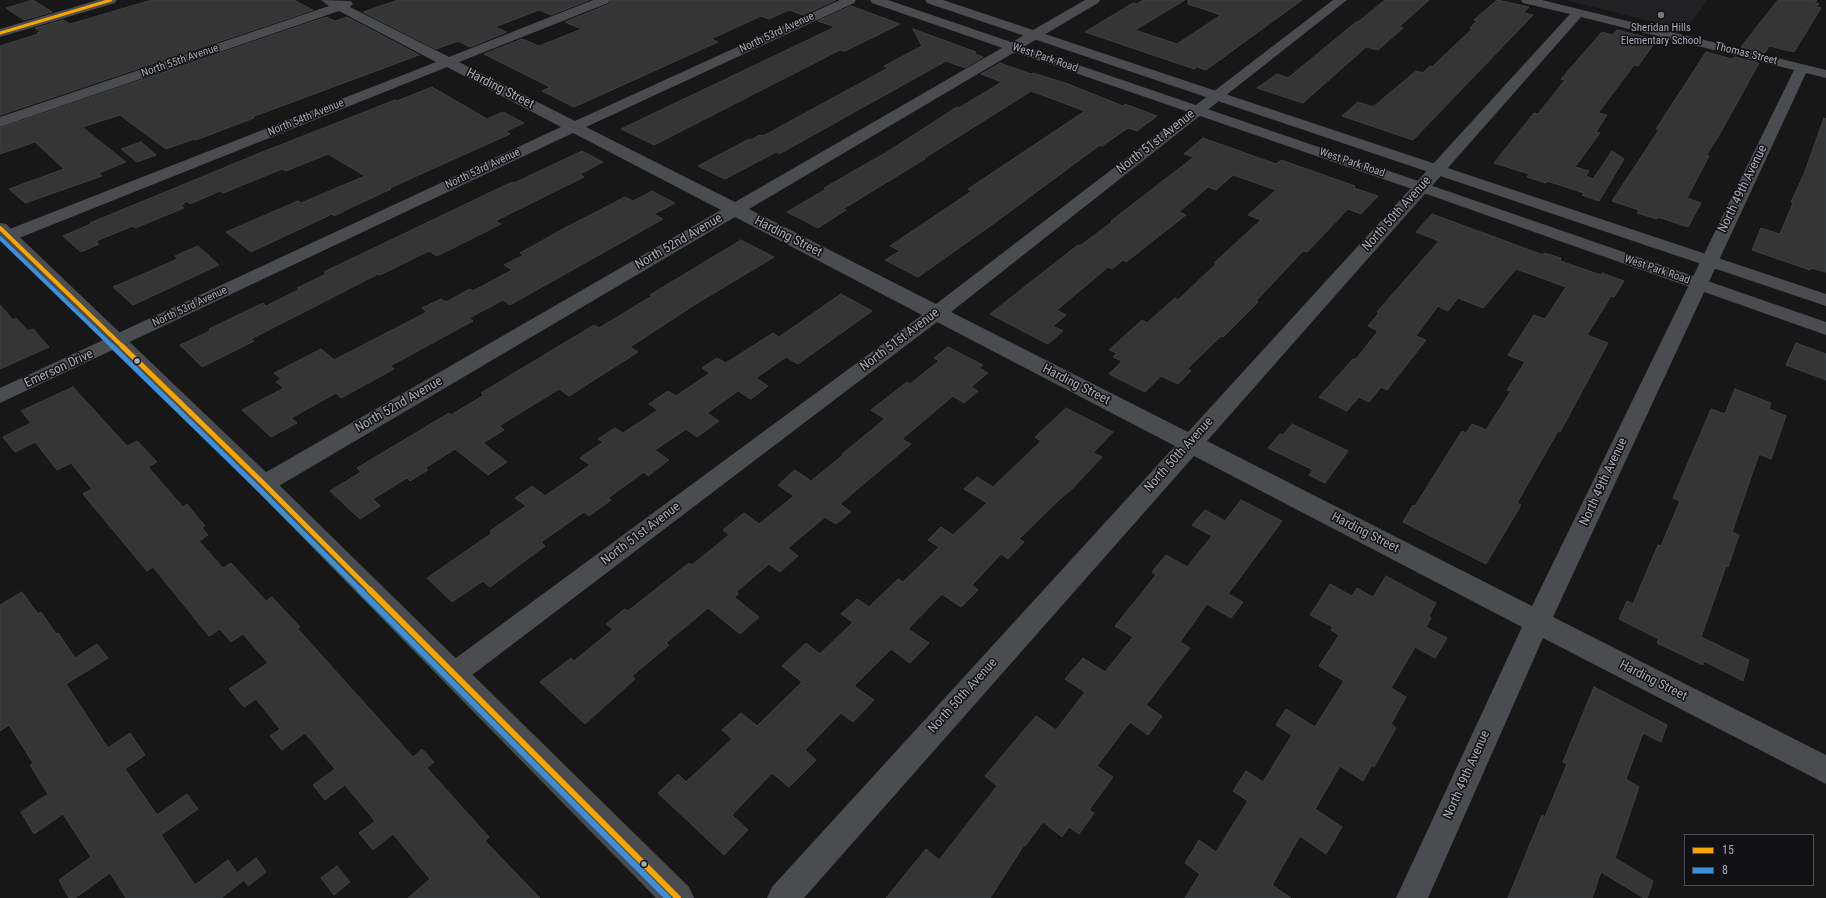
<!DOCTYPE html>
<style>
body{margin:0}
#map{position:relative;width:1826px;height:898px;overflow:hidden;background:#171717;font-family:"Roboto Condensed",sans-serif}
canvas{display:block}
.legend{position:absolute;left:1684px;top:834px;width:130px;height:52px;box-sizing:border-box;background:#111113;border:1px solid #4d4f55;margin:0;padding:5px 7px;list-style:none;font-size:12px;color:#a8adb8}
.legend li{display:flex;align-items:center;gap:8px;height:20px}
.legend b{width:20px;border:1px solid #4d4f55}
</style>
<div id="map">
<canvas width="1826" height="898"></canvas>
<ul class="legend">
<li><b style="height:5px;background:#f7a600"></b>15</li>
<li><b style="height:5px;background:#3a90db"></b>8</li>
</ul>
</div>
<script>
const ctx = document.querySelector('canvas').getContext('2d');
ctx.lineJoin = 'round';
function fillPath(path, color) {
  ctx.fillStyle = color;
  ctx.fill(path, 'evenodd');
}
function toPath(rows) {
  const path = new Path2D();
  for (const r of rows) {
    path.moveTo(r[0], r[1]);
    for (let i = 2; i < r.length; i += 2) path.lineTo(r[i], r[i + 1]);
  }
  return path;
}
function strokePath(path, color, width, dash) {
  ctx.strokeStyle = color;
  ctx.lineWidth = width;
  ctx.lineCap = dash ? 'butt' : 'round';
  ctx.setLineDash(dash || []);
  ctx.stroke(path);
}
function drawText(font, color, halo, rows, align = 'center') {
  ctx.font = font + ' "Roboto Condensed",sans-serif';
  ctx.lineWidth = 3;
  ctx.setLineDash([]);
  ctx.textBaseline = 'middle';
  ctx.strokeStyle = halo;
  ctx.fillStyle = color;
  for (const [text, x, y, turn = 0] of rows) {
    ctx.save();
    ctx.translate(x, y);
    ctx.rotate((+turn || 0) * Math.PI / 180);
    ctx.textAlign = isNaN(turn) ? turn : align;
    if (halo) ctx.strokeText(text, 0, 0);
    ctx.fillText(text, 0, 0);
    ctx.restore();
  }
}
const built = toPath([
 [1565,0,1707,0,1686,30]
]);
const building = toPath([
 [33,0,52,12,24,20,6,8,33,0],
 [152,0,294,0,313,10,0,115,0,46,38,34,37,33,40,32,35,28,63,20,70,24,152,0],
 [398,0,589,0,551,15,539,10,495,27,507,32,470,47,458,41,436,49,363,12,398,0],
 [611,0,836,0,803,15,789,10,769,19,761,16,711,39,718,42,574,107,542,91,550,87,484,54,522,39,539,46,582,29,565,22,609,4,611,0],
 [1143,0,1185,0,1135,30,1177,44,1221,15,1188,4,1188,0,1302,0,1206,70,1197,67,1194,69,1085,32,1133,3,1137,4,1143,0],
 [1385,0,1429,0,1399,27,1403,28,1378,50,1366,47,1303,103,1257,88,1277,74,1288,78,1356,22,1358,22,1385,0],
 [1497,0,1529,7,1523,13,1533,15,1413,140,1342,116,1358,102,1373,107,1416,71,1423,73,1430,66,1432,67,1472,29,1470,28,1477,21,1474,20,1497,0],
 [1778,0,1817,0,1815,3,1819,4,1816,7,1821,8,1794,52,1769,46,1765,53,1741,47,1778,0],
 [851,6,900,24,845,51,840,50,654,145,621,129,835,27,818,21,851,6],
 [326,17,335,21,347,17,419,55,252,117,254,118,196,140,194,139,166,149,120,115,82,127,126,162,99,173,102,176,25,203,9,189,64,169,35,142,0,154,0,128,326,17],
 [913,29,976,52,973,53,983,57,965,68,946,61,779,154,776,152,725,179,698,166,749,139,751,140,760,135,763,136,888,68,884,66,922,46,913,29],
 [1617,30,1646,37,1642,42,1653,45,1638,66,1634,65,1598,113,1607,115,1596,132,1600,133,1575,167,1589,171,1586,176,1593,179,1612,151,1624,159,1599,201,1582,195,1584,193,1547,181,1546,183,1527,177,1529,174,1494,163,1534,113,1538,114,1565,80,1561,79,1602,32,1613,35,1617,30],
 [1706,52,1732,59,1734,57,1759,63,1722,130,1706,156,1709,156,1687,198,1701,203,1688,227,1658,217,1657,219,1637,213,1639,210,1612,201,1659,130,1656,129,1706,52],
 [1000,63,1031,74,1033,73,1068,84,1123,106,1125,104,1157,116,1137,131,1128,128,1102,146,1100,145,993,224,918,277,885,260,900,251,890,246,972,191,968,189,1085,111,1031,91,923,159,925,159,843,209,846,210,818,228,787,212,826,189,824,188,887,152,957,107,959,108,1002,82,981,74,1000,63],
 [432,87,487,119,503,112,524,123,506,131,510,134,390,188,391,189,352,207,334,216,332,214,251,252,226,232,298,201,301,203,365,176,328,154,286,171,282,169,223,193,220,191,190,204,186,201,182,206,184,208,135,228,133,226,96,241,99,244,81,252,63,236,91,224,90,223,260,153,395,100,397,101,432,87],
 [1824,118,1826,119,1826,272,1811,268,1810,270,1752,250,1761,228,1780,234,1793,203,1791,202,1804,174,1824,118],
 [1203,138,1276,164,1281,160,1355,186,1354,188,1378,196,1361,214,1348,209,1307,252,1303,251,1256,301,1258,302,1223,337,1221,336,1187,369,1191,371,1178,384,1161,376,1145,392,1109,374,1122,361,1113,357,1117,353,1109,350,1142,320,1147,323,1175,298,1178,300,1217,263,1214,263,1261,220,1248,215,1276,190,1233,175,1216,190,1208,187,1179,212,1186,215,1126,262,1123,260,1112,269,1108,267,1057,310,1066,315,1053,326,1063,331,1048,344,990,314,1078,245,1080,246,1112,222,1111,221,1194,157,1184,154,1203,138],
 [141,142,156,155,137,162,121,149,141,142],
 [582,151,603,162,580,174,584,177,495,221,501,224,437,256,429,251,380,275,378,274,251,339,254,341,202,367,180,345,210,331,209,329,263,303,266,306,300,289,297,288,326,274,324,272,512,182,514,183,582,151],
 [652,191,675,203,654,214,663,219,510,305,503,300,469,318,473,321,390,366,394,369,341,398,336,393,291,418,297,423,271,437,242,410,284,388,276,382,281,379,274,373,321,349,334,360,427,312,422,308,441,299,446,302,470,289,473,291,512,270,504,265,524,255,520,253,563,229,623,198,625,197,633,201,652,191],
 [1432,214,1543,255,1544,253,1561,258,1560,261,1601,275,1602,273,1624,281,1614,297,1611,296,1587,335,1608,343,1560,432,1558,431,1517,503,1521,505,1486,564,1403,522,1413,505,1415,506,1462,431,1466,433,1472,424,1486,430,1511,391,1507,390,1525,362,1508,355,1534,315,1545,319,1566,287,1516,269,1483,308,1458,298,1448,311,1438,306,1416,336,1426,340,1387,390,1381,387,1369,402,1359,397,1347,411,1319,397,1353,359,1356,359,1378,331,1368,326,1379,313,1377,312,1439,241,1416,232,1432,214],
 [741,240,774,257,699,302,630,347,638,352,569,396,559,389,499,426,504,430,483,443,507,462,488,475,455,449,425,468,428,470,410,481,407,478,373,499,380,506,360,519,330,491,361,472,357,468,449,413,451,415,484,395,481,393,594,325,599,328,652,296,650,295,741,240],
 [198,246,219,265,133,305,113,287,178,259,175,256,198,246],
 [841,294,872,311,798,364,786,357,756,378,768,386,751,399,738,391,707,413,719,421,697,437,686,429,655,450,669,460,648,476,644,472,608,498,611,500,589,516,584,512,541,542,545,546,490,587,483,581,452,602,427,578,492,533,490,531,526,506,515,498,532,486,545,496,590,465,580,458,603,442,598,439,615,428,623,433,658,410,649,404,668,391,676,396,710,373,702,368,717,358,726,363,773,333,779,337,841,294],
 [0,305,13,320,16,318,28,331,33,329,49,347,0,369,0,305],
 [1796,343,1826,354,1826,380,1786,365,1796,343],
 [948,347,983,365,979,368,988,373,971,387,978,391,964,403,953,396,902,439,911,444,840,504,851,512,836,524,825,517,788,548,798,556,780,572,769,564,736,592,739,594,734,597,759,617,740,634,708,608,666,643,669,645,632,676,635,679,585,724,540,682,571,658,574,661,613,629,606,624,625,609,628,611,689,563,692,565,729,535,723,530,744,513,759,524,794,496,778,485,795,470,811,481,843,455,842,454,885,419,871,410,907,382,910,384,939,361,934,358,948,347],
 [73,387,127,446,137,441,157,462,148,467,183,507,187,504,205,526,202,528,208,535,199,541,223,568,231,563,266,601,272,597,300,627,297,628,413,757,422,749,434,762,427,768,489,837,485,841,540,898,408,898,430,879,393,834,373,850,359,833,375,821,345,785,325,800,313,785,335,769,305,733,282,750,270,736,280,729,256,699,244,707,229,689,268,663,243,634,231,642,220,629,209,636,153,567,147,571,83,494,92,489,71,463,57,470,35,442,15,452,3,437,31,423,21,411,73,387],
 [1735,389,1771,403,1769,409,1786,416,1771,459,1759,454,1732,532,1739,535,1728,567,1726,566,1701,637,1749,660,1743,681,1704,661,1703,665,1657,643,1659,639,1619,619,1627,601,1633,604,1658,545,1661,546,1680,501,1673,498,1711,409,1725,414,1735,389],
 [1066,408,1113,432,1093,453,1102,457,1072,489,1061,498,1019,539,1024,542,1008,559,1001,554,972,585,978,590,961,607,942,594,908,629,929,643,910,663,891,649,854,686,874,700,853,722,841,713,805,750,816,760,789,787,772,773,732,815,748,830,724,855,658,793,678,774,686,782,732,739,722,730,741,713,757,726,802,682,782,666,806,643,820,654,853,622,841,614,857,599,869,607,898,579,903,582,939,547,928,540,941,527,953,535,987,503,964,489,977,477,993,487,1041,441,1035,437,1066,408],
 [1292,424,1348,451,1325,483,1309,475,1313,470,1268,448,1280,434,1283,435,1292,424],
 [1241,500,1282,521,1228,594,1243,602,1231,618,1207,604,1180,642,1190,648,1146,705,1162,716,1148,735,1130,722,1097,766,1113,777,1089,810,1094,813,1079,834,1069,827,1062,837,1043,822,1025,846,1024,845,990,898,886,898,926,849,939,860,997,786,985,776,1036,716,1056,730,1085,692,1065,679,1083,658,1105,672,1133,637,1115,626,1156,575,1152,572,1166,555,1187,567,1212,536,1192,525,1205,510,1225,521,1241,500],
 [1386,576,1436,603,1429,616,1431,618,1426,627,1447,638,1435,658,1415,647,1391,688,1406,697,1391,724,1396,728,1374,767,1372,765,1363,781,1340,766,1315,809,1342,827,1326,854,1300,836,1272,885,1291,898,1185,898,1200,874,1185,863,1199,840,1216,852,1248,801,1233,791,1246,771,1263,782,1292,735,1276,725,1286,709,1315,727,1344,681,1319,666,1339,635,1331,630,1333,627,1310,615,1330,584,1352,596,1357,588,1373,597,1386,576],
 [22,592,38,614,41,612,56,634,58,633,75,658,97,644,108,658,66,684,108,748,130,733,145,755,125,769,157,815,187,794,198,809,161,835,195,885,228,860,243,881,221,898,126,898,110,873,75,898,69,898,59,880,91,857,63,814,34,834,21,812,48,794,30,765,33,763,9,725,0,731,0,605,22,592],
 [1594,687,1667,725,1661,742,1643,733,1626,779,1639,787,1615,858,1653,881,1647,898,1644,898,1601,872,1592,898,1508,898,1542,815,1545,817,1567,764,1563,762,1594,687],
 [256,858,266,872,248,886,238,872,256,858],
 [337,866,350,882,334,895,321,878,337,866]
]);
const minor = toPath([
 [321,0,351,1,353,4,350,7,449,57,593,0,610,0,608,3,459,62,575,121,840,0,856,0,854,3,586,127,735,202,1085,0,1100,0,1098,3,749,209,936,304,1333,0,1347,0,951,312,1188,432,1570,14,1523,3,1521,0,1542,0,1826,70,1826,78,1806,73,1553,617,1826,755,1826,784,1543,638,1428,898,1396,898,1522,627,1194,456,804,898,767,898,772,887,1175,446,937,322,463,682,454,686,445,682,441,674,445,666,922,315,735,217,272,490,264,492,256,490,253,484,256,478,721,210,573,133,0,403,0,388,561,127,447,67,14,240,8,241,2,240,0,235,2,232,436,62,339,11,0,127,0,117,329,6,321,0],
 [1581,17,1794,70,1532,606,1207,441,1581,17]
]);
const tertiary = toPath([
 [98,0,117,0,115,3,0,37,0,29,98,0],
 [870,0,888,0,1427,184,1826,322,1826,335,1415,190,872,3,870,0],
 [925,0,943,0,1826,294,1826,306,927,3,925,0],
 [0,223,6,224,272,478,689,887,694,898,656,898,256,490,0,238,0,223]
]);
const bus1Far3 = toPath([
 [0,33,111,0]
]);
const bus1Far2 = toPath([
 [0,228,123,347]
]);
const bus1Far1 = toPath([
 [122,346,264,484,371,591]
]);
const bus1 = toPath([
 [370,590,678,898]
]);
const bus2Far2 = toPath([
 [0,238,113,347]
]);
const bus2Far1 = toPath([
 [112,346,259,489,361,591]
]);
const bus2 = toPath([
 [360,590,668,898]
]);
const markers = [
 [1661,15,4,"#757880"],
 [137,361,3.5,"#a8adb8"],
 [644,864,3.5,"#a8adb8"]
];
const farPoinames = [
 ["Sheridan Hills",1661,28],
 ["Elementary School",1661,41]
];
const farStreetnames = [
 ["North 53rd Avenue",777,33,-25],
 ["Thomas Street",1746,54,14],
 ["West Park Road",1045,58,19],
 ["North 55th Avenue",180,61,-19],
 ["North 54th Avenue",306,118,-22],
 ["West Park Road",1352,163,19],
 ["North 53rd Avenue",483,169,-25],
 ["West Park Road",1657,270,19],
 ["North 53rd Avenue",190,307,-25]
];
const streetNames = [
 ["Harding Street",500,89,27],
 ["North 51st Avenue",1156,142,-38],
 ["North 49th Avenue",1743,189,-64],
 ["North 50th Avenue",1397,214,-48],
 ["Harding Street",788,237,27],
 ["North 52nd Avenue",679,242,-30],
 ["North 51st Avenue",900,340,-37],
 ["Emerson Drive",59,369,-25],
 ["Harding Street",1076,385,27],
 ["North 52nd Avenue",399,405,-30],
 ["North 50th Avenue",1179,455,-48],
 ["North 49th Avenue",1604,482,-65],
 ["Harding Street",1365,533,27],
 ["North 51st Avenue",641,534,-37],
 ["Harding Street",1653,681,27],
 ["North 50th Avenue",963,696,-48],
 ["North 49th Avenue",1467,775,-66]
];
fillPath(built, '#212123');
fillPath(building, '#353536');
strokePath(building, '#3f4043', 1);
fillPath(minor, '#4b4c50');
fillPath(tertiary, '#4b4c50');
strokePath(bus1Far3, '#f7a600', 3);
strokePath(bus1Far2, '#f7a600', 4);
strokePath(bus1Far1, '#f7a600', 5);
strokePath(bus1, '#f7a600', 6);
strokePath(bus2Far2, '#3a90db', 4);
strokePath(bus2Far1, '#3a90db', 5);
strokePath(bus2, '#3a90db', 6);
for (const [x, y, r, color] of markers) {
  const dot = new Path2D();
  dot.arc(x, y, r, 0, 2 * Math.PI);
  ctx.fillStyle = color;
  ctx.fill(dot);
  strokePath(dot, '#111113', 1.5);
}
drawText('11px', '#a8adb8', '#111113', farPoinames);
drawText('11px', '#a8adb8', '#111113', farStreetnames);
drawText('13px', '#a8adb8', '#111113', streetNames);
</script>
